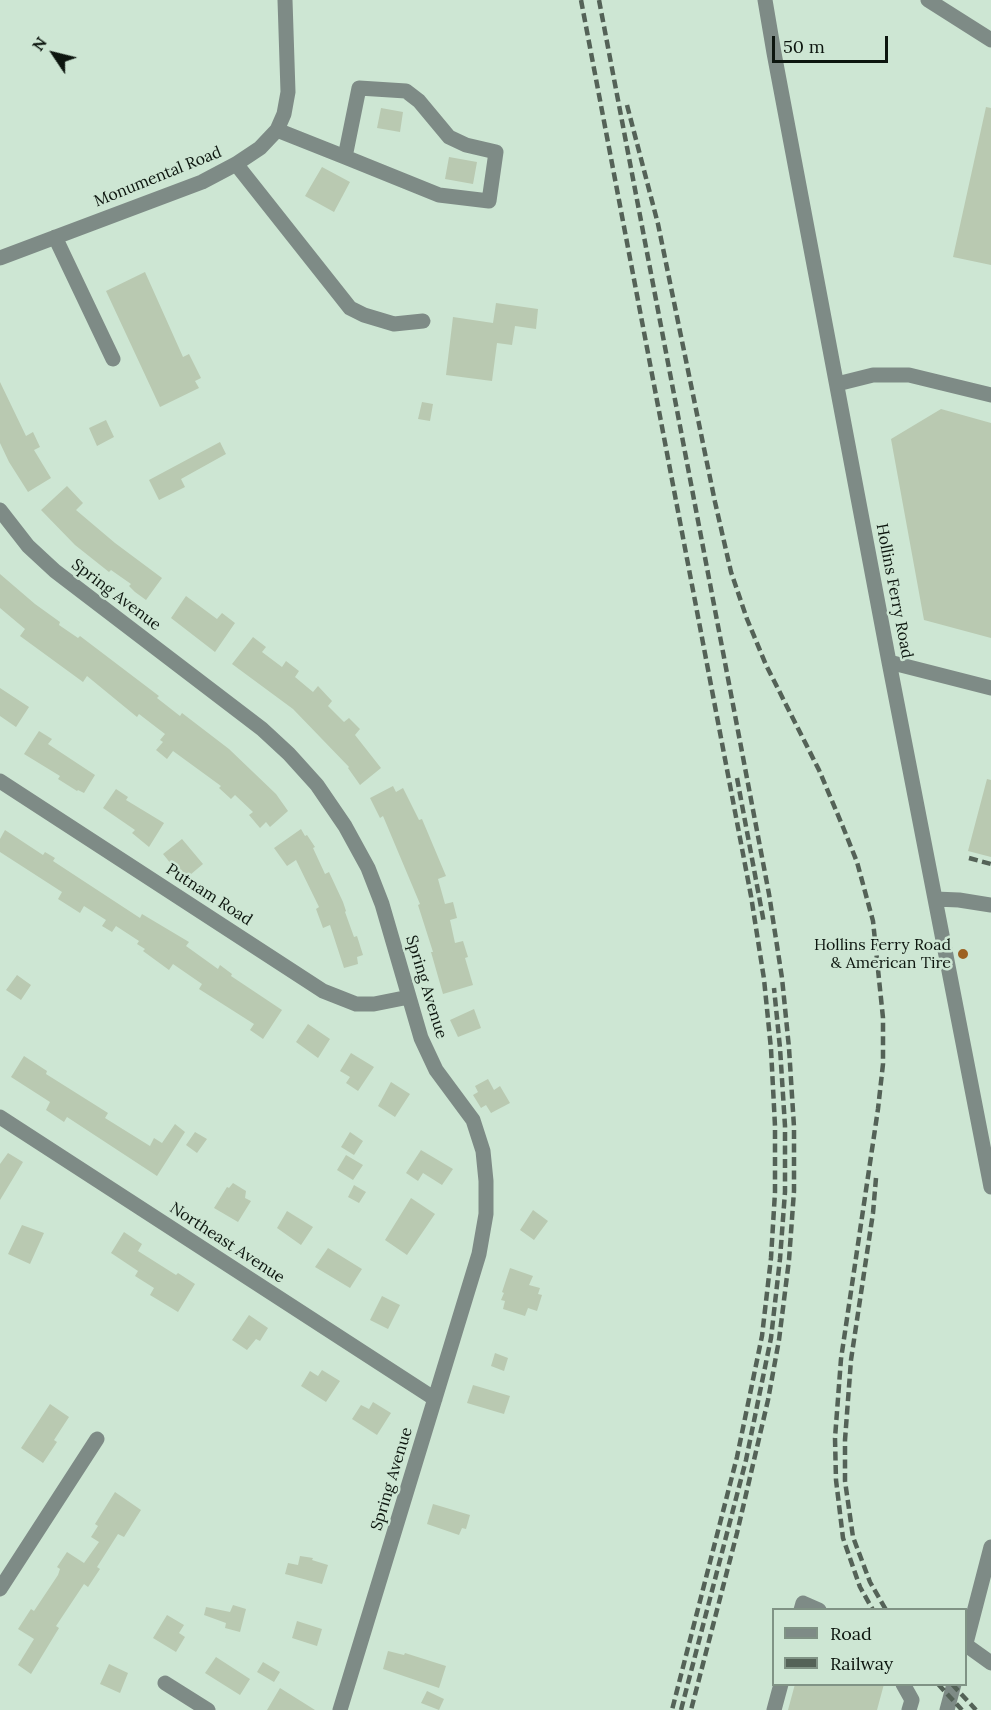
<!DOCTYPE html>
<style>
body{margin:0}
#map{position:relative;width:991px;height:1710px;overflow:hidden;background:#cde6d3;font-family:Lora,serif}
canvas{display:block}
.legend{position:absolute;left:772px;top:1608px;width:195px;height:78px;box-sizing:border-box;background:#cde6d3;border:2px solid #809385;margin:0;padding:8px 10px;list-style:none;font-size:18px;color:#0d160f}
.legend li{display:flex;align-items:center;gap:12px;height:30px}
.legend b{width:30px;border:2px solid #809385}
.north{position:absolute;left:24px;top:24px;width:60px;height:60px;-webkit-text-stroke:4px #cde6d3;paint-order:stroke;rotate:305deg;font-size:16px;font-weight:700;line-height:24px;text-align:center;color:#0d160f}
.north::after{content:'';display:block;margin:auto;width:21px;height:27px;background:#0d160f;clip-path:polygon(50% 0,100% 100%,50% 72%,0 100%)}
.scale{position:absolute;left:772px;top:36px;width:116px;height:27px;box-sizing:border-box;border:3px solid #0d160f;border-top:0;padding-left:8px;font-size:18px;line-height:21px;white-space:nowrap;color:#0d160f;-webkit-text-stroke:4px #cde6d3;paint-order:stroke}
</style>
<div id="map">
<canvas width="991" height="1710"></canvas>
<ul class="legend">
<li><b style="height:8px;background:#7e8b86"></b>Road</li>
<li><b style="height:8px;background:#546257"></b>Railway</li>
</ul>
<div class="north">N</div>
<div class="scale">50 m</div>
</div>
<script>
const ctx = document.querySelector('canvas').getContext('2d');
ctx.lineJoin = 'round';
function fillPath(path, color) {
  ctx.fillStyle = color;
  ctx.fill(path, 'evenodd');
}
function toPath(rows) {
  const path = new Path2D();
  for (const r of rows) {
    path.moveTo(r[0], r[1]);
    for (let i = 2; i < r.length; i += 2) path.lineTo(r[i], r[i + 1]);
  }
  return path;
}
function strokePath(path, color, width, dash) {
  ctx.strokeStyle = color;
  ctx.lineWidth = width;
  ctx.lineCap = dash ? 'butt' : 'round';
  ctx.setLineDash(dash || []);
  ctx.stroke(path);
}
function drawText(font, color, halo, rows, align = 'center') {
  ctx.font = font + ' Lora,serif';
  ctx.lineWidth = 5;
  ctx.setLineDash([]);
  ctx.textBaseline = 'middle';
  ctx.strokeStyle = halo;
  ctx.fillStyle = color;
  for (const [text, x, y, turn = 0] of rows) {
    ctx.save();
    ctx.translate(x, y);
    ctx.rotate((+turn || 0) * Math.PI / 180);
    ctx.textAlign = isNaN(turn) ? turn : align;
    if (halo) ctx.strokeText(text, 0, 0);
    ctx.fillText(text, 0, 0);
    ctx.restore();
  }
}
const building = toPath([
 [986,107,991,108,991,265,953,257],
 [381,108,403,112,400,132,377,128],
 [449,157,477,162,473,184,445,179],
 [322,167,350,182,334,212,305,196],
 [145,272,183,357,189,354,201,378,195,381,199,388,160,407,106,291],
 [496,303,538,309,536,329,515,326,512,345,497,343,492,381,446,375,453,317,493,323],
 [0,382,26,436,33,432,40,447,34,450,51,478,28,492,9,462,0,443],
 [422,402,433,404,430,421,418,419],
 [941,409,991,423,991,638,924,620,891,439],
 [106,420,114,437,97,446,89,428],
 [220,442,226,454,181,479,185,487,159,500,149,480],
 [67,486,83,503,76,510,115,543,162,578,146,600,135,592,129,586,131,584,111,570,109,572,75,545,41,510],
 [0,574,35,604,60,622,59,625,78,638,80,636,159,696,157,698,180,716,182,713,229,749,276,794,288,811,270,827,266,822,260,828,249,815,253,812,235,795,231,799,219,788,221,786,173,751,167,759,156,750,163,742,160,740,165,734,139,714,137,717,87,676,83,682,20,636,25,629,0,608],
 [186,596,217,619,222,613,235,623,215,652,171,618],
 [253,637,266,647,262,652,282,667,286,661,299,671,295,677,313,692,318,686,332,701,328,706,344,722,349,718,360,729,355,735,381,768,360,785,348,768,349,767,293,709,232,664],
 [0,688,29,707,16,727,0,716],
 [39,731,52,739,48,744,95,775,84,793,78,790,77,791,58,779,60,776,24,754],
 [987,779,991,780,991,857,968,851],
 [393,786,396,792,403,788,419,820,422,819,446,876,438,879,445,904,453,902,457,918,450,920,455,943,463,941,468,957,465,958,473,985,443,994,431,952,433,952,418,905,420,904,383,816,380,818,370,798],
 [116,789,128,797,126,800,164,823,149,847,132,833,135,830,103,808],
 [301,829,305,836,307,835,315,847,313,848,325,874,329,872,343,902,346,911,345,912,354,937,357,936,363,955,357,957,358,964,344,968,330,925,323,928,316,909,319,907,296,860,287,866,274,848],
 [5,830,43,855,45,852,55,858,53,861,140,918,142,914,189,942,186,946,218,969,220,965,232,974,231,976,282,1010,263,1039,250,1030,254,1024,199,989,202,984,173,964,169,970,143,951,145,949,137,944,139,941,116,926,112,932,102,926,106,920,84,906,80,913,58,899,62,892,0,852,0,839],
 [182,839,203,864,184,880,163,854],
 [17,975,31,985,21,1000,6,990],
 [474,1009,481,1028,458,1037,450,1020],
 [308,1024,330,1039,318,1058,296,1042],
 [351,1053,374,1067,358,1091,346,1083,350,1077,340,1071],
 [24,1056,47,1071,46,1074,108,1113,105,1118,150,1146,154,1138,162,1143,175,1124,185,1132,157,1176,67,1117,64,1122,46,1110,50,1102,11,1077],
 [488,1079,494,1090,500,1086,510,1103,491,1113,486,1105,481,1108,473,1095,478,1092,475,1086],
 [391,1082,410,1094,395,1117,378,1106],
 [195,1132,207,1139,197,1153,186,1145],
 [350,1132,363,1141,354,1155,341,1147],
 [421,1150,453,1169,442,1185,423,1173,418,1181,406,1173],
 [8,1153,23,1162,0,1200,0,1164],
 [346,1155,363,1165,353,1180,337,1170],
 [233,1183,246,1191,245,1198,251,1201,238,1222,214,1208,227,1187,229,1188],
 [354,1185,366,1192,359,1203,348,1197],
 [411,1198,435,1214,407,1255,385,1240],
 [533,1210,548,1221,534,1240,520,1230],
 [287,1211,313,1227,301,1245,277,1228],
 [22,1225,44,1233,30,1264,8,1254],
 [124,1232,142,1244,138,1251,176,1275,178,1273,195,1284,178,1312,150,1295,154,1288,135,1276,138,1271,111,1253],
 [328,1248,362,1269,350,1288,315,1267],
 [510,1268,533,1276,529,1285,540,1288,538,1294,542,1295,537,1311,528,1308,525,1316,503,1309,505,1301,501,1300,504,1293,502,1292],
 [382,1296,400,1305,388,1329,370,1320],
 [249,1315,268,1328,260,1341,256,1339,247,1350,232,1340],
 [495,1353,508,1358,504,1371,491,1366],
 [322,1370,340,1381,326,1402,301,1386,310,1371,318,1376],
 [473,1385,510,1396,504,1414,467,1403],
 [373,1402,391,1413,377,1435,352,1419,361,1405,369,1409],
 [50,1404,69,1417,54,1440,57,1442,43,1463,21,1448],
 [115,1492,141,1510,124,1537,118,1534,97,1567,100,1569,88,1587,84,1584,56,1626,59,1628,31,1674,18,1665,34,1639,18,1629,31,1609,34,1611,58,1575,60,1569,57,1567,67,1552,84,1563,99,1542,91,1537,98,1526,95,1524],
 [433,1504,470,1515,466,1529,462,1528,459,1535,427,1524],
 [300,1556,313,1558,312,1560,328,1565,322,1584,285,1574,288,1563,298,1565],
 [233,1605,246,1609,240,1632,225,1628,226,1623,204,1615,206,1607,230,1612],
 [167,1615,184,1625,179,1633,185,1637,176,1652,153,1638],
 [297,1621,322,1629,317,1646,292,1638],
 [388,1651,404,1655,405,1653,446,1666,439,1688,383,1669],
 [216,1657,250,1679,240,1695,205,1673],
 [263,1662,280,1672,274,1682,257,1672],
 [109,1664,128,1673,120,1693,100,1684],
 [795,1684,884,1684,877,1710,788,1710],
 [280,1688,315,1710,267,1710],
 [427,1691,444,1699,439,1710,421,1703]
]);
const minor = toPath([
 [765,0,774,53,889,662,991,1187],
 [928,0,991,40],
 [277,130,345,157,439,195,489,201,496,152,466,145,449,137,419,101,406,91,359,88,345,157],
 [236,164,350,308,364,315,394,324,423,321],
 [55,237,113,359],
 [0,258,202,182,236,164,260,148,277,130,284,114,288,92,285,0],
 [837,384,873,375,909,375,991,395],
 [0,510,28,546,55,571,262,729,289,754,317,785,345,826,368,868,382,904,421,1038,436,1070,473,1120,483,1151,486,1181,486,1214,479,1254,340,1710],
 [889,662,991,688],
 [0,781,323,991,356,1004,374,1004,409,997],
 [935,899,959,900,991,905],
 [0,1117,435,1399],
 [0,1589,97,1439],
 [801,1610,803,1603,819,1610],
 [966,1643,991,1547],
 [966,1645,991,1663],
 [165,1683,208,1710],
 [903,1684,912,1700,909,1710],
 [774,1710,781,1684],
 [947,1710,954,1684]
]);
const rail = toPath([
 [581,0,751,896,764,979,771,1049,775,1126,775,1192,771,1258,762,1336,737,1457,672,1710],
 [599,0,769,894,782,978,789,1048,794,1127,794,1191,789,1260,779,1340,768,1400,737,1533,691,1710],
 [627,105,658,224,715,502,731,572,747,619,766,665,819,770,843,827,857,862,873,921,883,1018,883,1064,878,1109,841,1359,835,1438,836,1480,843,1538,860,1587,873,1610],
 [737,778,764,923],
 [969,858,991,864],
 [876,1178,873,1213,851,1360,845,1440,845,1481,853,1537,870,1582,886,1610],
 [938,1684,962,1710],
 [952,1684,976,1710],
 [681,1710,746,1460,771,1338,780,1259,785,1192,785,1126,780,1048,774,988]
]);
const markers = [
 [963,954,6,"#9c6122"]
];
const streetNames = [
 ["Monumental Road",158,177,-22],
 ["Hollins Ferry Road",894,591,79],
 ["Spring Avenue",116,595,37],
 ["Putnam Road",209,895,33],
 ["Spring Avenue",426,987,73],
 ["Northeast Avenue",227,1243,33],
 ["Spring Avenue",392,1479,-73]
];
const poiNames = [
 ["Hollins Ferry Road",951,945],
 ["& American Tire",951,963]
];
fillPath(building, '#b9c9b1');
strokePath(minor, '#7e8b86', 15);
strokePath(rail, '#546257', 4.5, [9, 4.5]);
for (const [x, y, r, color] of markers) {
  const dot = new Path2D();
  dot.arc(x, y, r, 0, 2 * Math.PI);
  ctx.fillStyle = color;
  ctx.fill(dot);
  strokePath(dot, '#cde6d3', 2);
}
drawText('16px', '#0d160f', '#cde6d3', streetNames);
drawText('16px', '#0d160f', '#cde6d3', poiNames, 'right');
</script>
